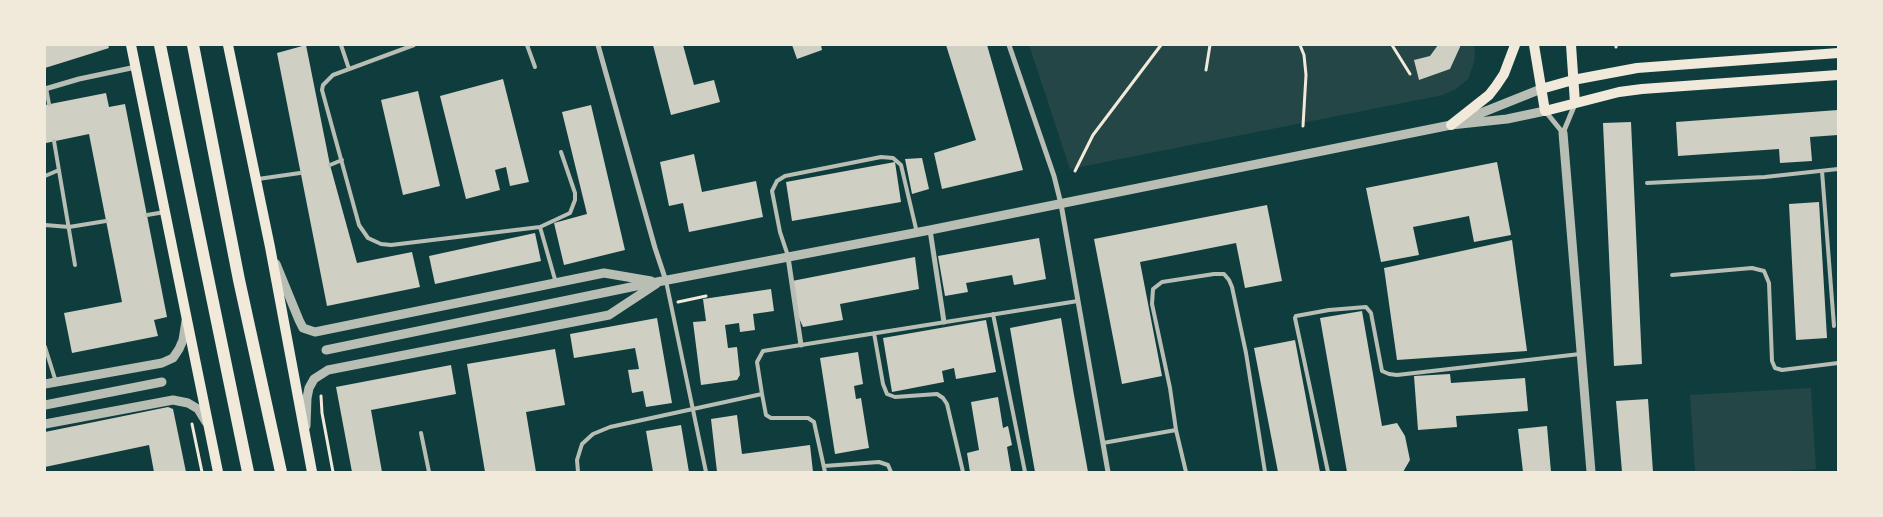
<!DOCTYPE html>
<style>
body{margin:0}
#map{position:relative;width:1883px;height:517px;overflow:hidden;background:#0f3d3e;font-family:"PT Sans Narrow",sans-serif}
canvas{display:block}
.frame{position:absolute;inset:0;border:46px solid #f1e9da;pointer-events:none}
</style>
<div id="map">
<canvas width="1883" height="517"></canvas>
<div class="frame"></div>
</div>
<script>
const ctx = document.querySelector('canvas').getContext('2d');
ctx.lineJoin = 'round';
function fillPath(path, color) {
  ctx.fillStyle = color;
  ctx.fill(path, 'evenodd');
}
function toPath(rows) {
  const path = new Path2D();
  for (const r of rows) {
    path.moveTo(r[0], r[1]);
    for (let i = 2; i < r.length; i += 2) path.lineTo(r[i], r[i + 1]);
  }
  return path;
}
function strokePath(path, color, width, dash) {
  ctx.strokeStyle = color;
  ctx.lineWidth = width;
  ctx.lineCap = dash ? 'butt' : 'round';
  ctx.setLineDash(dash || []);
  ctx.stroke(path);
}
const green = toPath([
 [1029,45,1474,45,1475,54,1474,63,1468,79,1456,89,1443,95,1070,169],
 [1811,388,1816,469,1773,472,1695,472,1690,395]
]);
const building = toPath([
 [45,45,108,45,109,48,45,68],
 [306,45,330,165,357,263,412,252,420,287,327,306,277,53],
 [653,45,683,45,694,85,714,80,720,102,671,115],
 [792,45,821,45,822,50,797,59],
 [946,45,987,45,1023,170,942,189,934,153,976,140],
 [1438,45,1460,45,1460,47,1450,69,1419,80,1414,60,1430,56],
 [503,79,529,182,510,186,506,167,495,170,500,190,466,199,440,96],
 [418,91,440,186,403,195,381,100],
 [106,93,109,107,125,104,167,317,154,320,158,336,72,353,64,313,122,302,89,134,46,143,45,105],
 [591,105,625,250,564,265,554,223,587,214,562,112],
 [1838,110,1838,135,1810,137,1812,161,1780,163,1779,149,1678,156,1676,122],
 [1631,122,1642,364,1614,366,1603,123],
 [694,154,702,192,756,181,763,217,689,232,683,203,669,206,660,162],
 [922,158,929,189,912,194,905,159],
 [895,162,901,202,792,221,786,182],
 [1497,162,1511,235,1474,242,1469,216,1413,227,1419,255,1381,262,1366,188],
 [1819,202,1827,338,1796,340,1789,204],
 [1267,205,1282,281,1245,288,1236,243,1140,262,1162,376,1122,384,1094,239],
 [535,233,541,261,435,284,429,256],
 [1039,238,1046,279,1014,285,1012,275,966,283,968,292,945,296,938,256],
 [1512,240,1527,351,1397,360,1384,268],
 [915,257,919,289,840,304,843,320,803,327,797,314,792,281],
 [771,289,774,311,753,314,755,330,740,332,739,323,725,325,728,348,737,347,740,375,737,380,701,385,693,322,706,321,703,299],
 [1362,311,1382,426,1397,423,1405,436,1410,460,1403,472,1347,472,1320,318],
 [657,318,672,403,646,407,643,391,632,393,628,370,639,369,635,348,574,358,570,334],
 [1061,318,1074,395,1088,472,1035,472,1023,404,1010,328],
 [986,320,996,372,956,379,954,368,942,371,944,382,892,392,883,338],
 [1295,340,1320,472,1278,472,1254,348],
 [555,349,565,405,526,412,536,472,485,472,467,364],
 [858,352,863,384,854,386,856,399,861,398,869,448,835,454,820,358],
 [451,365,456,394,371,410,382,472,352,472,336,387],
 [1450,374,1451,383,1525,378,1528,411,1456,416,1457,427,1418,430,1414,376],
 [998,397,1003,428,1008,426,1012,445,1007,447,1011,471,970,472,967,453,979,450,971,402],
 [1648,399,1653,472,1622,472,1616,401],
 [168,407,173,409,186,472,154,472,149,445,45,467,45,432],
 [737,415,742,454,810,445,813,472,717,472,711,419],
 [681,425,689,472,653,472,646,431],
 [1547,426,1551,472,1523,472,1518,429]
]);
const path = toPath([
 [1300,45,1304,55,1306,75,1303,126],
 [1392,45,1410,74],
 [1616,47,1616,45],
 [1206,70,1210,45],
 [1075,171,1093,135,1161,45],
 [678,302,706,296],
 [321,396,322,413,333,472],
 [192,424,202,472]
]);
const service = toPath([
 [341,45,349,69],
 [414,45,333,75,323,85,322,90,359,225,368,238,381,244,391,245,540,227,556,283],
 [527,45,535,67],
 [46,88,49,104],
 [54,141,75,265],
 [330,165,342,160],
 [1822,171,1834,326],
 [45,176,59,170],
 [258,179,300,173],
 [1647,183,1765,177,1838,169],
 [147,215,165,212],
 [45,225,69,227,106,221],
 [540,227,570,213,575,200,575,193,561,152],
 [788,256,780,232,772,191,777,181,785,176,881,157,893,158,901,165,917,233],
 [1672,275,1752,268,1764,271,1769,283,1772,361,1775,368,1782,370,1838,363],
 [666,281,706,472],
 [993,314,1025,472],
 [874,333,883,384,887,394,895,397,937,394,943,398,947,404,963,472],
 [45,347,56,382],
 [762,394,766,415,771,418,808,418,814,422,825,472],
 [421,433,429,472],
 [1103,443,1176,430],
 [824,466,879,462,888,465,891,472],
 [578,472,577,460,582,444,593,434,610,427,762,394,757,362,763,351,1078,301],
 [1186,472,1176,430,1170,388,1152,304,1153,289,1162,282,1214,274,1224,274,1229,280,1232,287,1246,353,1265,472],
 [1328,472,1295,318,1296,316,1329,310,1366,307,1371,313,1382,371,1389,374,1397,375,1580,354]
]);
const minor = toPath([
 [598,45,655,248,666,281],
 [1009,45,1054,176,1061,204,1108,472],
 [45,89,79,79,136,67],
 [1546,112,1563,133,1575,104],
 [930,230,944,322],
 [788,257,801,345]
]);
const tertiary = toPath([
 [1461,121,1541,89],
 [1563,133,1591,472],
 [276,264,299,320,303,328,315,332,604,273,651,281],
 [326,350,636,286,930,230,1451,125,1507,119,1545,111],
 [45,384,162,363,173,358,179,349,183,340,186,321],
 [45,405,162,382],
 [45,424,173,400,188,403,198,409,206,422],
 [306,426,307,398,309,388,314,379,328,370,609,315,656,284]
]);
const secondary = toPath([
 [131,45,218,472],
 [228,45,270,247,312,472],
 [1534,45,1545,111,1619,92,1642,89,1838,75],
 [1571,45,1575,103],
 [1541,89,1573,80,1637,68,1838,53],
 [1451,125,1489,95,1496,86,1504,74,1515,45]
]);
const trunk = toPath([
 [160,45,248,472],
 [193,45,239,280,281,472]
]);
fillPath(green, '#244646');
fillPath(building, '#cfcfc3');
strokePath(path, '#f1e9da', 3);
strokePath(service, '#b8beb3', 4);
strokePath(minor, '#b8beb3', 5);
strokePath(tertiary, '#b8beb3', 9);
strokePath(secondary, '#f1e9da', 10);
strokePath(trunk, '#f1e9da', 12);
</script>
